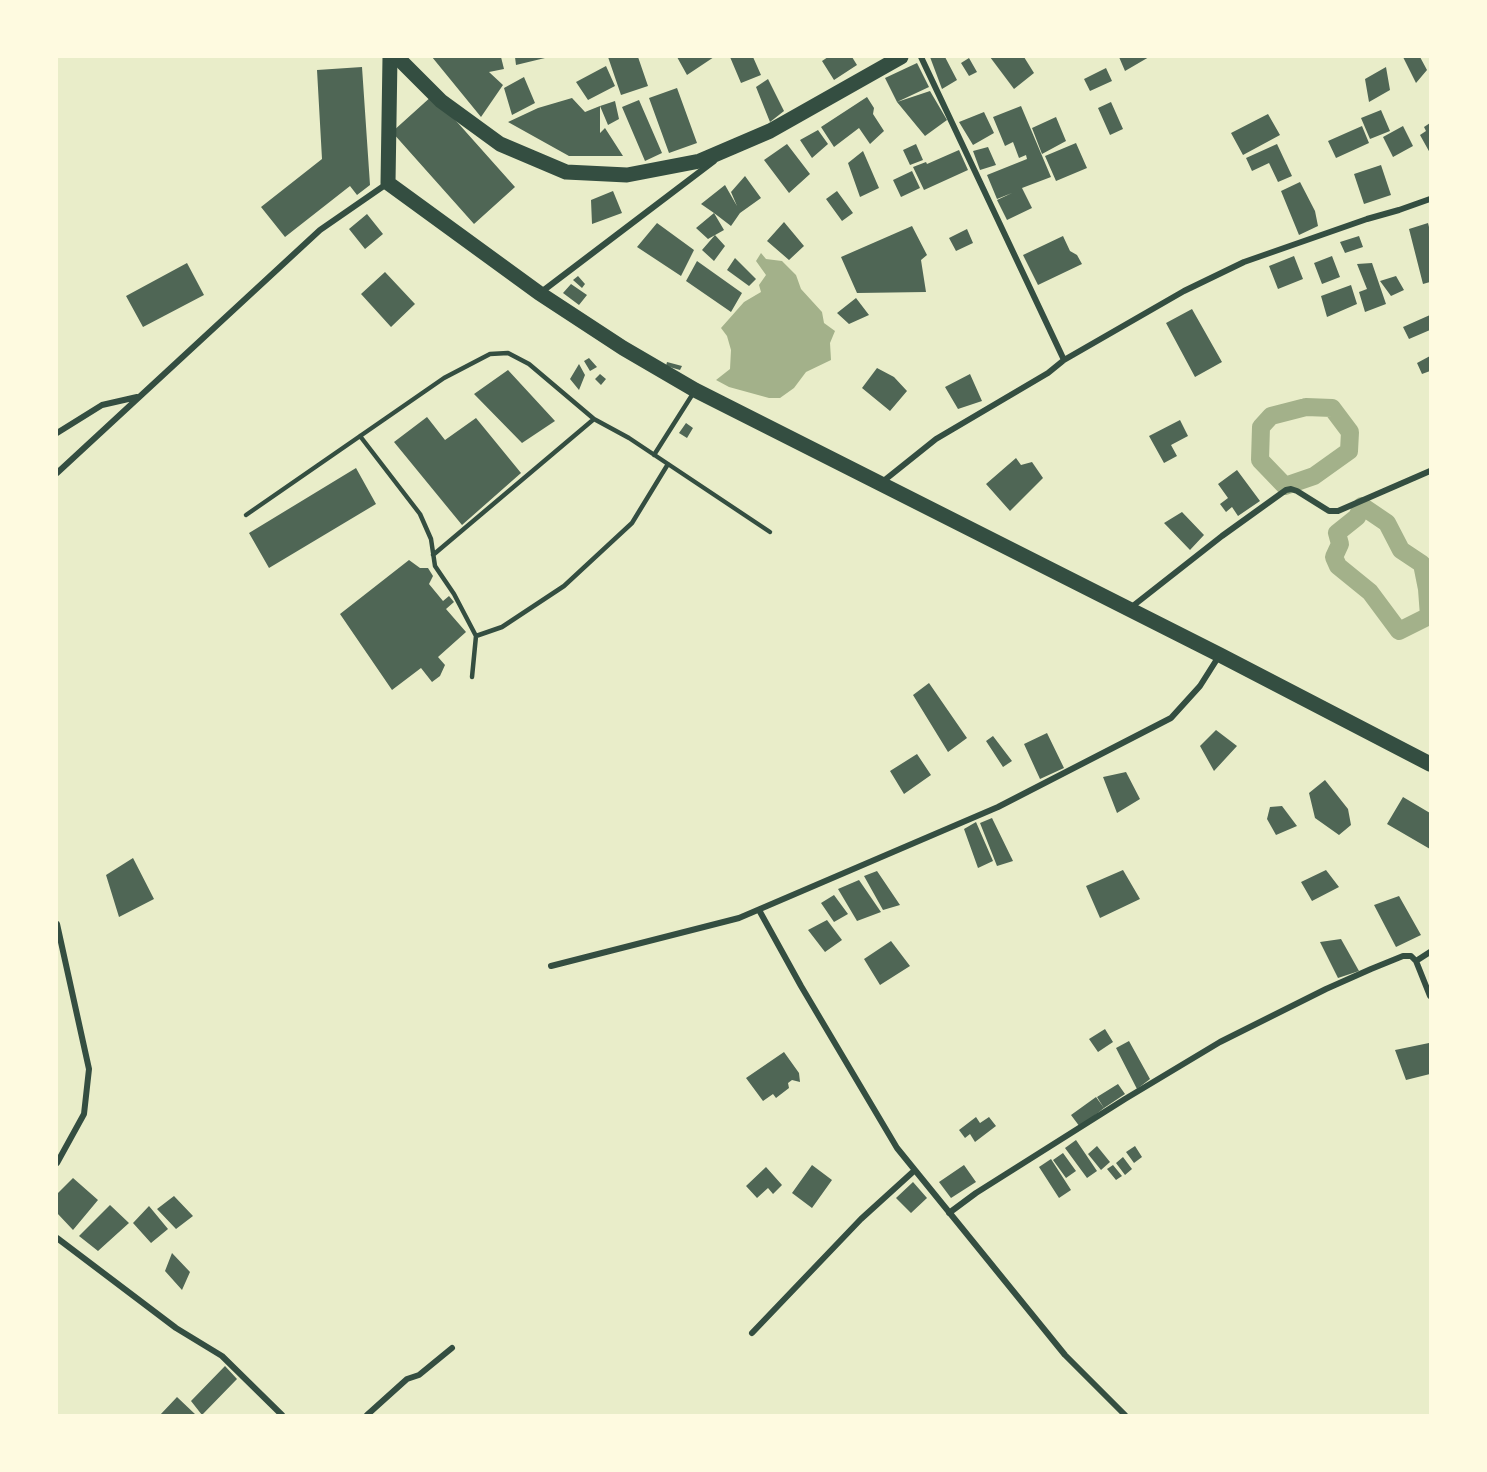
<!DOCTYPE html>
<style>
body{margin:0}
#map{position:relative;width:1487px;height:1472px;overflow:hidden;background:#e9edc9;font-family:"Libre Baskerville",serif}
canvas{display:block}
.frame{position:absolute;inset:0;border:58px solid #fefae0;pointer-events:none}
</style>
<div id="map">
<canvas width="1487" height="1472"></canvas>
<div class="frame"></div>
</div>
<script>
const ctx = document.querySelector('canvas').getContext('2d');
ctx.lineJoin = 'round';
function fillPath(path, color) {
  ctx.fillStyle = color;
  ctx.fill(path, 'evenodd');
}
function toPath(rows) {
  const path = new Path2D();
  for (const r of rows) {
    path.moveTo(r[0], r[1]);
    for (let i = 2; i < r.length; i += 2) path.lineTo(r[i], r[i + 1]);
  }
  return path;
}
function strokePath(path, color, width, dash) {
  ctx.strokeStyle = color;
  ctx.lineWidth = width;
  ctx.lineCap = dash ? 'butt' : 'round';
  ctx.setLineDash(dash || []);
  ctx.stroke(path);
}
const water = toPath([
 [761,253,766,259,782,261,796,275,801,289,822,312,824,323,835,331,830,343,831,360,806,372,794,388,780,398,769,398,729,387,716,380,730,369,731,350,727,336,721,328,744,302,761,292,759,285,766,275,756,261]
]);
const canal = toPath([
 [1306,407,1332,408,1350,432,1349,451,1314,476,1285,486,1260,460,1261,427,1271,416,1306,407],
 [1362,506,1387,523,1401,550,1422,564,1427,589,1429,616,1399,631,1370,592,1338,566,1334,557,1340,544,1337,533,1357,517,1362,506]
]);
const building = toPath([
 [432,57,501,57,504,69,489,72,503,85,481,117],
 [515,57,545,57,545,58,516,65],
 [608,57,638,57,648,86,621,95],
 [677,57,714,57,687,75],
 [730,57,753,57,761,75,741,83],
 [828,57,852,57,857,65,834,80,822,61],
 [930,57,945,57,957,80,942,89],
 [990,57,1024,57,1034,73,1014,89],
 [1119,57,1149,57,1125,71],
 [1403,57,1420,57,1427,70,1416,83],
 [969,58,977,72,969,76,961,63],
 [917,63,929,87,897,102,885,78],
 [606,66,615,86,588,100,576,82],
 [362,67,370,185,357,195,350,186,285,237,261,207,322,159,317,70],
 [1386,67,1390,90,1369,102,1365,79],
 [1106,68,1112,81,1090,91,1084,79],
 [524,77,535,103,512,115,504,88],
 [768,79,784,111,770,122,756,87],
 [677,88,697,143,669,153,649,98],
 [930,91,947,120,925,136,897,102],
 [433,95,515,187,474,224,392,132],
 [867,97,874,108,873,114,884,131,870,144,859,128,834,147,821,127],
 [572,98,585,112,600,106,600,133,605,128,623,156,569,156,508,122,538,108],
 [639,100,662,153,645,161,622,107],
 [615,101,619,119,608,125,600,106],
 [1111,102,1123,129,1110,135,1098,108],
 [1021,106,1051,177,1022,188,1032,208,1007,220,997,200,1012,193,997,199,987,175,1027,159,1026,155,1019,158,1013,142,1005,146,993,117],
 [1381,110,1390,131,1370,139,1361,118],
 [984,112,994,133,973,145,959,122],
 [1268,114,1280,135,1243,155,1231,133],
 [1056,117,1066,141,1042,154,1032,128],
 [1430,123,1430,153,1420,135,1426,131,1424,127],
 [1362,126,1369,143,1336,158,1328,141],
 [1403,126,1413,146,1393,157,1383,137],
 [818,130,828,144,812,158,800,140],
 [1076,143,1087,168,1056,181,1045,156],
 [787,144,810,174,789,193,764,160],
 [916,144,923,160,910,165,903,150],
 [1277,144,1292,176,1278,182,1269,163,1252,171,1246,158],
 [988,147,996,165,980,170,973,151],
 [959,150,968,170,924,190,913,167,926,162,927,164],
 [863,151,879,188,860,197,848,163],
 [1381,165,1391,195,1364,204,1354,174],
 [912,171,920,188,901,197,893,180],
 [745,176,761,198,740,213,731,226,714,213,724,230,708,239,696,228,714,213,701,204,725,185,737,206,731,192],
 [1300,182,1315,211,1318,226,1299,235,1281,191],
 [613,191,622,213,592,224,591,200],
 [837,191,853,213,842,221,826,199],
 [367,214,383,234,365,249,349,229],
 [784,222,804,246,789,260,767,241],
 [657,223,694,250,681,276,637,247],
 [1428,223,1430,231,1430,282,1423,284,1409,229],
 [912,226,927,255,921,260,926,292,857,293,841,257],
 [967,229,973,243,956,251,949,238],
 [715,235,725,246,714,261,702,250],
 [1063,236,1070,251,1077,255,1082,264,1038,285,1023,255],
 [1359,236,1363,247,1345,253,1340,242],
 [1294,256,1303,279,1278,289,1269,266],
 [1332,256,1340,277,1322,284,1314,263],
 [735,258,756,279,749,286,727,270],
 [697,261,742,293,731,312,686,281],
 [187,263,204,295,143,327,126,296],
 [1372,263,1386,304,1365,312,1359,292,1367,289,1357,264],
 [385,272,415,304,391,327,361,294],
 [578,276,585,284,582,288,573,280],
 [1396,276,1404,290,1391,296,1380,281],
 [571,284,587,295,579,305,563,293],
 [1351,285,1357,304,1327,317,1321,296],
 [856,298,869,315,849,324,837,313],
 [1192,309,1222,362,1195,377,1166,323],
 [1430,315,1430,330,1409,339,1403,327],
 [1430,356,1430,371,1422,374,1417,363],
 [589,358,597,367,590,371,584,361],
 [667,362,682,366,680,370,666,366],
 [579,364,585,375,579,390,570,379],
 [877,368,894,377,907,391,890,411,862,388],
 [508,370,555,421,522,443,474,394],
 [600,374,606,379,601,385,595,379],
 [970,374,982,401,958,409,945,387],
 [427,417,445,440,476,418,521,473,462,525,394,442],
 [1180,420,1188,436,1171,445,1177,456,1164,463,1149,436],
 [686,423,693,428,687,438,679,433],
 [1016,458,1021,465,1032,462,1043,478,1010,511,986,484],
 [356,468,376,504,269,568,249,533],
 [1237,470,1260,501,1238,516,1232,507,1226,512,1220,504,1228,498,1218,484],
 [1182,512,1204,535,1190,550,1164,523],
 [409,560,420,568,428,568,433,576,429,584,443,601,449,596,454,602,446,609,466,632,438,657,445,665,440,676,432,682,421,668,392,690,340,614],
 [929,683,967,738,948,752,913,695],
 [1216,730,1237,746,1214,771,1200,746],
 [1047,733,1064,768,1040,779,1024,744],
 [993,736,1012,761,1003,767,986,741],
 [917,754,931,775,904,794,890,771],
 [1126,772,1140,799,1117,813,1103,777],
 [1325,780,1348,809,1351,825,1339,835,1315,818,1309,793],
 [1403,797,1430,813,1430,849,1387,824],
 [1282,806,1297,826,1276,835,1267,819,1270,807],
 [992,818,1013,861,997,866,980,823],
 [976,822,993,861,978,868,964,829],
 [133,858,154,899,119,917,106,875],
 [1123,870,1140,899,1100,918,1086,886],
 [1326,870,1339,887,1312,901,1301,882],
 [877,871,900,905,883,910,864,876],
 [859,880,881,912,857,921,838,889],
 [834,895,848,914,834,922,821,903],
 [1399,896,1421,935,1396,947,1374,905],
 [827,920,842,940,825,952,808,930],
 [1341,939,1359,971,1338,978,1320,942],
 [891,941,910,966,880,985,864,959],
 [1105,1029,1113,1042,1098,1052,1089,1039],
 [1129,1041,1150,1079,1137,1089,1116,1048],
 [1429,1043,1430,1074,1406,1080,1395,1050],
 [784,1052,799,1073,800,1082,792,1080,788,1083,789,1088,776,1098,773,1094,763,1101,746,1078],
 [1118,1084,1125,1094,1104,1108,1097,1097],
 [1096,1097,1104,1108,1080,1127,1071,1115],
 [976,1117,980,1123,989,1117,996,1126,975,1142,970,1134,965,1138,959,1130],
 [1076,1140,1097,1171,1087,1178,1065,1148],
 [1097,1146,1110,1162,1101,1170,1088,1154],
 [1135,1146,1142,1157,1134,1163,1126,1152],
 [1063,1153,1076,1171,1066,1178,1053,1160],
 [1123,1157,1132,1169,1125,1175,1116,1163],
 [1051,1159,1071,1190,1059,1198,1039,1167],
 [812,1165,832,1180,812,1208,792,1193],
 [964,1165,976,1182,951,1198,939,1182],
 [1113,1165,1122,1176,1116,1180,1107,1169],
 [766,1167,782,1185,773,1194,768,1188,757,1198,746,1186],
 [73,1178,98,1200,73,1230,57,1213,57,1194],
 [913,1182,927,1198,911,1213,896,1198],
 [174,1196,193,1216,176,1229,157,1209],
 [110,1205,129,1223,98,1251,79,1236],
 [149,1206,168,1229,151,1243,133,1223],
 [172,1253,190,1272,182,1290,165,1271],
 [225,1366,237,1379,202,1415,191,1401],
 [177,1397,196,1415,160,1415]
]);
const service = toPath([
 [360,436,420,514,431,539,435,566,454,594,476,636],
 [654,455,694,392],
 [246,515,444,378,490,354,508,353,529,364,594,419,629,438,770,532],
 [433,555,594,419],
 [472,677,476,636,502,627,564,586,632,523,668,464]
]);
const minor = toPath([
 [921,57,1064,360,1184,291,1244,262,1367,219,1399,210,1430,199],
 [540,293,714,161],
 [57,433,102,405,137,397],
 [57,473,320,230,388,183],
 [881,483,936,439,1048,373,1064,360],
 [1129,609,1222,536,1286,490,1291,489,1297,491,1329,511,1338,511,1430,471],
 [759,910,801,986,897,1148,1065,1355,1125,1415],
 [57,924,89,1069,84,1114,57,1163],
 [1416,961,1430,996],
 [551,966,739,918,998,807,1171,718,1200,686,1219,656],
 [949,1213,976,1193,1125,1099,1220,1042,1326,989,1371,969,1403,956,1411,956,1416,961,1430,952],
 [57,1238,176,1328,222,1356,282,1415],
 [752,1333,861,1219,915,1170],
 [367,1415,407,1379,419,1375,452,1348]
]);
const primary = toPath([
 [390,57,388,183,539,293,623,348,695,390,1220,655,1430,764]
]);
const trunk = toPath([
 [397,57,441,101,500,144,566,172,627,175,700,161,770,131,901,57]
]);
fillPath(water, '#a3b18a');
strokePath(canal, '#a3b18a', 18);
fillPath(building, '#4f6655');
strokePath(service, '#344e41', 4.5);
strokePath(minor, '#344e41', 6);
strokePath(primary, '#344e41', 15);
strokePath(trunk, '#344e41', 15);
</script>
